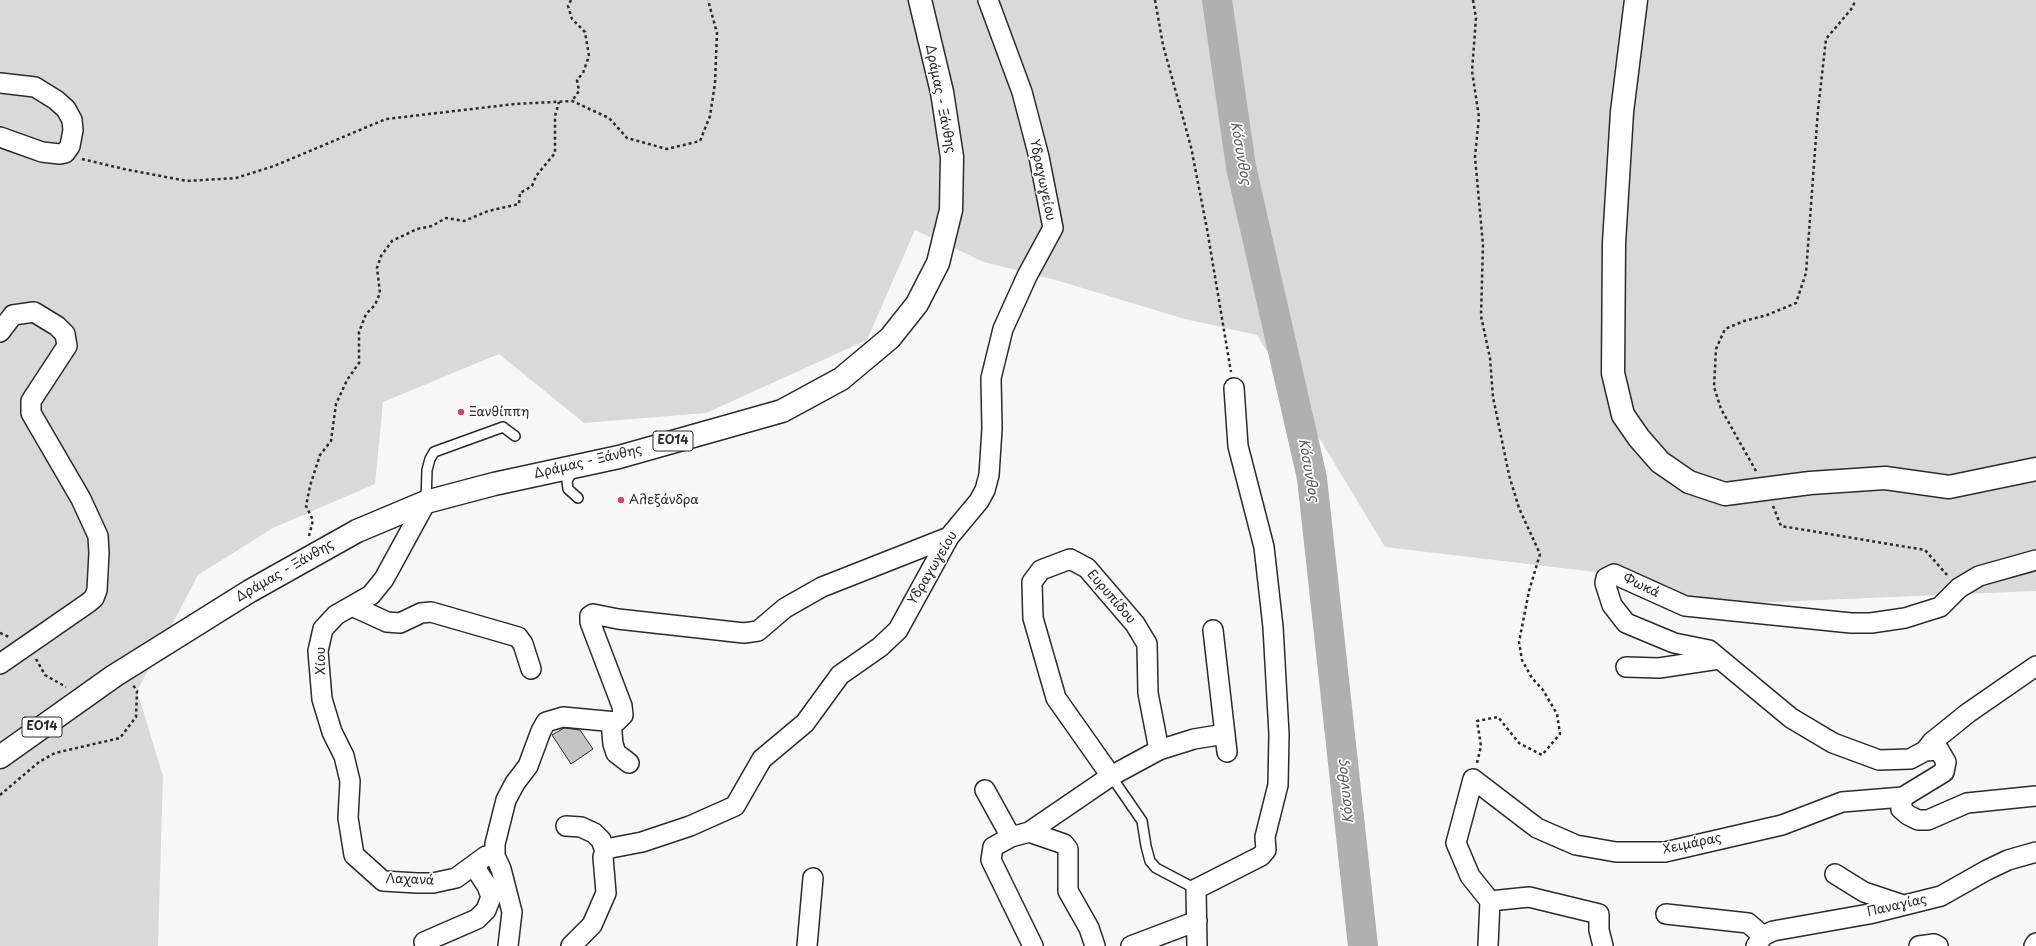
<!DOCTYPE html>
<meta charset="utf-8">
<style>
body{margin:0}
canvas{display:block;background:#f7f7f7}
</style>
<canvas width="2036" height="946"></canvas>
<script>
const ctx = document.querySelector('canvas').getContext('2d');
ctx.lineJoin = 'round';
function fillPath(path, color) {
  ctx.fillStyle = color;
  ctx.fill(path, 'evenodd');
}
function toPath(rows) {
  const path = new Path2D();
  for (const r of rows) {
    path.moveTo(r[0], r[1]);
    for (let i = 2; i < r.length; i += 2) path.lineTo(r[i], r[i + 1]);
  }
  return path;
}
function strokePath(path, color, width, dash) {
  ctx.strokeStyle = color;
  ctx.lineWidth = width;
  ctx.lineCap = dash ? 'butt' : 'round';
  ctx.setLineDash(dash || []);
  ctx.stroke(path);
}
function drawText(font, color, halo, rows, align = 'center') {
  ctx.font = font + ' "Playpen Sans",sans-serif';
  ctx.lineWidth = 3.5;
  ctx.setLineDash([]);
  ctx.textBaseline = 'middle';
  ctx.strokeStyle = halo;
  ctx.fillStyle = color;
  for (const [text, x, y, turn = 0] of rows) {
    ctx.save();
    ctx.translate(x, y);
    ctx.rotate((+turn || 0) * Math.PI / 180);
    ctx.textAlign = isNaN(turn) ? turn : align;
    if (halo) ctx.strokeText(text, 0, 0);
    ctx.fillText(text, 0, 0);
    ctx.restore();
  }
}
const green = toPath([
 [0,0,2036,0,2036,591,1703,605,1638,577,1385,547,1257,335,1185,319,1059,281,984,262,915,230,867,340,706,413,584,423,499,354,383,402,375,484,273,528,198,575,137,691,163,776,158,946,0,946]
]);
const river = toPath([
 [1217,0,1241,167,1312,478,1363,946]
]);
const building = toPath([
 [564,728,580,730,593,749,571,764,552,735,564,728]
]);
const path = toPath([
 [571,0,568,6,572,19,585,32,589,56,583,73,577,80,579,91,572,101],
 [1155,0,1163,45,1191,147,1207,229,1231,372],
 [1473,0,1476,18,1472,71,1479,117,1475,157,1483,245,1481,316,1490,358,1493,397,1509,475,1519,508,1540,554,1529,591,1519,642,1522,660,1532,678,1543,690,1557,714,1560,734,1542,755,1519,743,1498,717,1477,721,1481,746,1477,763],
 [82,159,124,169,187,181,236,178,274,166,386,119,515,104,572,101,609,118,627,138,667,149,700,141,710,116,715,83,717,33,708,0],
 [1756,471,1721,409,1714,387,1716,349,1725,329,1744,321,1767,315,1796,303,1806,273,1818,110,1826,39,1853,7,1855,0],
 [1773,506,1781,526,1925,550,1947,575],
 [309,536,313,520,306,506,310,486,320,455,331,441,336,404,347,380,359,363,359,332,366,314,375,305,380,293,377,268,381,256,392,241,417,229,432,226,446,218,464,221,488,211,519,204,520,193,532,186,536,176,555,153,555,116,559,102],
 [0,633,9,637],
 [36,659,45,675,66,687],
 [0,795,39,762,55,753,120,738,136,717,137,691,133,685]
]);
const service = toPath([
 [573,470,567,481,568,489,578,498],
 [426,502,427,470,430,459,434,452,503,427,515,436],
 [1111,776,1142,821,1146,846,1150,861,1156,868,1196,889]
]);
const minor = toPath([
 [0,83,35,87,56,100,66,109,72,120,73,130,70,146,65,153,60,154,42,152,0,137],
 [0,332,13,315,34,312,57,326,65,334,67,346,31,401,31,413,81,499,98,536,99,553,97,590,94,598,88,603,0,664],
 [426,502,384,579,371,595,336,615,323,629,318,651,322,699,332,732,344,756,350,781,348,818,354,855,383,881,417,883,433,883,456,878,486,856,495,856,501,869,512,912,508,946],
 [2036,560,1979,576,1959,588,1940,607,1905,618,1871,623,1851,623,1685,606,1614,574,1606,578,1605,583,1612,605,1626,623,1674,643,1709,650,1791,718,1833,743,1879,760,1910,759,1925,751,1939,750,1946,762,1944,772,1903,797,1901,809,1908,815,1918,820,1928,820,1967,803,2036,796],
 [352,606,387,622,400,623,421,613,431,612,518,637,523,644,531,669],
 [1213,630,1227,752],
 [1626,667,1659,668,1719,659],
 [611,722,613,744,616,753,629,763],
 [1925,751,1932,742,1968,713,2036,666],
 [1111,776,1056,698,1033,618,1032,582,1041,570,1070,559,1087,568,1135,624,1147,644,1148,693,1159,750],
 [985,790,1011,837],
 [566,826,581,827,594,833,601,840,605,851],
 [1029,832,1064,844,1068,849,1068,891,1089,928,1095,946],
 [495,856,495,844,506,800,515,783,528,766,541,731,546,722,563,717,616,722,623,715,622,706,590,622,590,616,593,614,618,619,744,633,758,631,785,608,822,587,949,537],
 [1835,874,1864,892,1903,905],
 [1666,914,1748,923,1763,936],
 [424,942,477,919,486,910,491,897,487,886,474,866],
 [571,946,592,925,606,893,603,857,605,851,611,848,642,842,690,826,735,806,762,759,805,723,840,675,880,647,898,630,949,537,979,501,985,490,989,475,992,429,991,378,1003,329,1027,276,1053,228,1039,157,1022,92,988,0],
 [807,946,813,878],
 [1033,946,991,860,993,847,1011,837,1029,832,1111,776,1159,750,1194,739,1225,734],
 [1131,946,1197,921],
 [1197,946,1196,889,1261,856,1266,850,1265,837,1278,785,1279,734,1273,627,1264,547,1238,446,1234,388],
 [1488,946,1490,901],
 [1603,946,1599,930,1599,914,1529,897,1490,901,1470,876,1456,843,1473,779,1537,828,1576,845,1616,852,1665,852,1782,825,1842,802,1903,797],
 [1756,946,1763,936,1773,931,1869,914,1941,896,1987,870,2008,860,2036,852],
 [1919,946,1934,944,1938,946],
 [2034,946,2036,943]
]);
const tertiary = toPath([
 [1636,0,1622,112,1614,243,1613,373,1623,415,1639,438,1660,462,1689,482,1725,494,1810,483,1885,478,1949,487,2036,469]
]);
const primary = toPath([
 [0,757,114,676,250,591,357,531,426,502,494,484,619,457,782,411,841,379,890,338,917,304,938,263,951,210,952,157,942,92,920,0]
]);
const markers = [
 [461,412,4,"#d1495b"],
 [621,500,4,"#d1495b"]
];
const shields = [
 [673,441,40],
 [42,727,40]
];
const shieldNames = [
 ["ΕΟ14",673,441],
 ["ΕΟ14",42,727]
];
const streetNames = [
 ["Δράμας - Ξάνθης",940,99,79],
 ["Υδραγωγείου",1042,180,78],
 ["Δράμας - Ξάνθης",588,462,-13],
 ["Υδραγωγείου",933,568,-59],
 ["Δράμας - Ξάνθης",285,571,-30],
 ["Φωκά",1641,586,25],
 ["Ευρυπίδου",1111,597,49],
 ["Χίου",321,661,-90],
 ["Χειμάρας",1692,844,-12],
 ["Λαχανά",410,880,2],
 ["Παναγίας",1897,906,-13]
];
const poiNames = [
 ["Ξανθίππη",469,412],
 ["Αλεξάνδρα",629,500]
];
const waterNames = [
 ["Κόσυνθος",1240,153,80],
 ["Κόσυνθος",1308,470,80],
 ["Κόσυνθος",1346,792,-96]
];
fillPath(green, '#d9d9d9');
strokePath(river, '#b0b0b0', 30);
fillPath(building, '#c4c4c4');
strokePath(building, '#2b2b2b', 1);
strokePath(service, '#2b2b2b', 12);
strokePath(minor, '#2b2b2b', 22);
strokePath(tertiary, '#2b2b2b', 25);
strokePath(primary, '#2b2b2b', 25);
strokePath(path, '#2b2b2b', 2.5, [3, 3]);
strokePath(service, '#fff', 9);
strokePath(minor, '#fff', 19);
strokePath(tertiary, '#fff', 22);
strokePath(primary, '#fff', 22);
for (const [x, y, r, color] of markers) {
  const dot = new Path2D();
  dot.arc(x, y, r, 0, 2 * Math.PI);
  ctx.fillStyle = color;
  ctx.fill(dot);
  strokePath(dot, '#fff', 1.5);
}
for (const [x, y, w] of shields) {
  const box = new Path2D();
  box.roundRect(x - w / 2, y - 10, w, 20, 3);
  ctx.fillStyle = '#fff';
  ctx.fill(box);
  strokePath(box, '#2b2b2b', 1);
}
drawText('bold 12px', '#2b2b2b', null, shieldNames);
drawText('13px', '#2b2b2b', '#fff', streetNames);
drawText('13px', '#2b2b2b', '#fff', poiNames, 'left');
drawText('italic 14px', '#5a5a5a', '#fff', waterNames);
</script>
